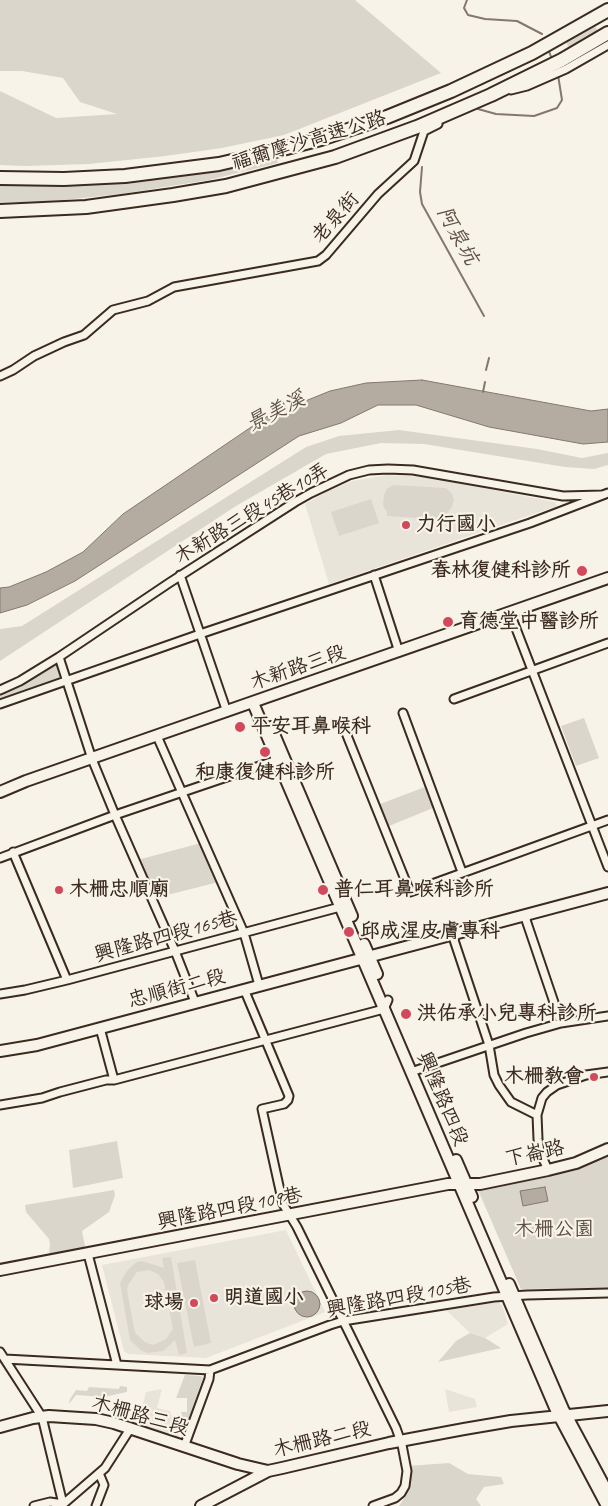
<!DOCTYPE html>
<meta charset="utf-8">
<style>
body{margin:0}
canvas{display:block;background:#f7f3e8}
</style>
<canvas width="608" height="1506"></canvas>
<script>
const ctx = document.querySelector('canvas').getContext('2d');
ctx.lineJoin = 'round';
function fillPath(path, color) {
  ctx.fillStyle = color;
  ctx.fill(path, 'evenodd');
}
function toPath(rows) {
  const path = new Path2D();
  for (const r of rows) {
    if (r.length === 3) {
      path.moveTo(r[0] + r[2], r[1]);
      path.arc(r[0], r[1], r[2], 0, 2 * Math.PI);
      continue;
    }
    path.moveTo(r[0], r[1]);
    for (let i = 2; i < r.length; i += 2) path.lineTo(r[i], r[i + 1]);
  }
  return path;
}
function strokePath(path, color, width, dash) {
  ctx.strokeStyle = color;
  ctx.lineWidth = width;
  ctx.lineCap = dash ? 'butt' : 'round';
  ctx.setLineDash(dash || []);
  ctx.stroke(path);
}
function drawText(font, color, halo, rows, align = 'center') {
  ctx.font = font + ' Caveat,"LXGW WenKai TC",sans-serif';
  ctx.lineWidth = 4.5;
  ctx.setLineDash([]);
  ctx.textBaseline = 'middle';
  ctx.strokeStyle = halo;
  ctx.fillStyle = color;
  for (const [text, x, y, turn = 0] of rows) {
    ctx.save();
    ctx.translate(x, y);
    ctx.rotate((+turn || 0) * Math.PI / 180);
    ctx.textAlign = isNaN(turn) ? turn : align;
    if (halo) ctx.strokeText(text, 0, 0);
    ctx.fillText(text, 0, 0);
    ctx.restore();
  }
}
const built = toPath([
 [388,475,427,477,555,502,557,506,329,584,305,504,328,491,352,481],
 [286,1230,325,1312,206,1358,128,1354,124,1351,102,1265],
 [498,1302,502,1305,508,1324,485,1338,470,1333,446,1310],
 [162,1389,157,1408,170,1411,179,1437,138,1424,146,1392],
 [445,1389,475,1399,477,1407,449,1412]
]);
const green = toPath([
 [0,0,355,0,441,73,284,135,222,148,165,156,89,164,25,166,0,165,0,91,56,118,117,114,80,102,63,78,22,71,0,71],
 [587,13,606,44,577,61,559,31],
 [276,156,278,163,209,180,121,194,53,201,0,203,0,183,49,186,84,183],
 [399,430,537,449,582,458,608,453,608,465,594,469,565,467,424,444,381,443,326,454,236,506,0,661,0,629,22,626,306,447,339,436],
 [393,485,446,488,452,494,454,499,452,507,447,513,451,514,450,520,387,516,387,512,383,506,384,495,387,489],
 [371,499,379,523,339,536,331,512],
 [57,663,62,679,0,699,0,694,20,686],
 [584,718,599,758,576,766,561,726],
 [425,787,433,808,389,826,380,804],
 [201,843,219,882,155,898,141,859],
 [117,1141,123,1178,73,1188,69,1150],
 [608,1149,608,1288,521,1289,478,1190,564,1172],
 [114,1190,115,1195,109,1212,82,1231,85,1247,49,1254,50,1244,49,1239,26,1212,25,1205],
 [171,1257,187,1353,179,1355,175,1340,163,1351,148,1353,142,1351,130,1340,120,1283,127,1271,134,1264,139,1261,145,1262,164,1268,162,1258],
 [149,1270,158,1274,164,1282,173,1329,166,1339,153,1345,145,1342,135,1333,127,1290,128,1285,137,1272],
 [195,1260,211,1343,194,1347,177,1263],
 [470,1333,485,1338,501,1348,438,1362,456,1341],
 [185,1375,201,1376,203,1378,187,1423,185,1424,180,1416,182,1416,181,1412,187,1412,187,1398,176,1398],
 [120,1386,127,1387,127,1392,104,1397,76,1395,69,1404,70,1399,76,1390,87,1391,89,1387,119,1389],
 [449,1463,468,1474,501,1477,504,1484,484,1487,476,1499,481,1506,399,1506,406,1495,410,1482,408,1466]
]);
const water = toPath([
 [422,380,591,411,608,409,608,442,583,444,489,427,416,405,378,405,341,423,299,436,75,581,27,605,0,613,0,588,9,587,46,572,83,552,123,514,266,417,330,391,366,383,422,380],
 [545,1187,548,1201,523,1206,520,1191,545,1187],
 [307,1304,13]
]);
const stream = toPath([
 [467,0,464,8,468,15,485,19,517,21,542,34],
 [548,49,552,59],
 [478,109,496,114,534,116,557,108,562,100,558,75],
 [422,167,420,192,422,204,484,316],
 [486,370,489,358],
 [483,392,485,382],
 [283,403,286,410]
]);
const street = toPath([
 [511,90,527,86,566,69,608,45],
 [0,376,13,370,34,356,64,342,84,335,113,310,148,301,174,287,318,261,326,255,378,194,414,161,424,131,438,124],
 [180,575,227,712],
 [374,575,399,652],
 [510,613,608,867],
 [59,657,92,759,115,815,175,951,195,1002],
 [0,690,20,681,59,657,169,583,295,502,311,493,349,475,369,470,388,469,413,470,563,496,602,495],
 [454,699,608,643],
 [0,704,200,634,530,523,608,493],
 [403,713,462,872],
 [346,733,410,892,608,820],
 [157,736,244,933,259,985],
 [13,852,67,980],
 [0,858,115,815,277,760],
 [528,914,526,920,561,1023],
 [452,934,489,1045,494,1075,499,1085,511,1102,537,1115],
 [244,989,289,1096,288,1100,284,1104,262,1109,283,1204,297,1227,396,1428,402,1445,407,1471,405,1486,401,1493,395,1498,373,1506],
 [0,994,25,990,67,980,340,907],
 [100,1028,114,1080],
 [411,1072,526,1033,561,1023,608,1016],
 [0,1105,42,1098,60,1092,106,1080,114,1080,384,1009,388,1000],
 [548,1170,540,1152,538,1139,537,1115,542,1098,547,1092,557,1085,586,1075,608,1072],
 [88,1254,117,1365],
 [0,1352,42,1417,63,1504,50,1502,34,1506],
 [5,1359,210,1370,330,1325,343,1321,494,1297,527,1295,608,1293],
 [184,1447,209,1379,210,1370],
 [61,1506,105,1468,130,1429],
 [96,1506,104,1485,99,1473]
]);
const secondary = toPath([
 [253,703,556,1410,607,1506],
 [271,727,288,767],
 [295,783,352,916],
 [0,792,26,781,608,578],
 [364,944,377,974],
 [0,1051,37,1045,608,893],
 [456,1160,472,1197],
 [0,1270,448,1184,480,1184,548,1170,576,1163,608,1149],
 [509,1284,563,1409,608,1493],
 [0,1427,33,1418,49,1416,96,1419,114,1423,238,1464,268,1471],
 [201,1506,268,1471,282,1468,389,1443,464,1429,511,1421,608,1411]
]);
const highway = toPath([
 [0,178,64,179,125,176,219,164,275,151,321,139,387,117,451,91,532,53,608,10],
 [0,211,86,207,173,195,226,186,335,157,417,127,491,95,562,60,608,33]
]);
const markers = [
 [406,525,5,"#d1495b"],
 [582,571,6,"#d1495b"],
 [448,622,6,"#d1495b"],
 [240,727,6,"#d1495b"],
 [265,752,6,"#d1495b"],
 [59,890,5,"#d1495b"],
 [323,890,6,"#d1495b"],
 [349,932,6,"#d1495b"],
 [406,1014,6,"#d1495b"],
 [594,1077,5,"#d1495b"],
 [214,1298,5,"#d1495b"],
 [194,1303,5,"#d1495b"]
];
const streetNames = [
 ["福爾摩沙高速公路",309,141,-17],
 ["老泉街",336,218,-49],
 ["木新路三段45巷10弄",252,514,-31],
 ["木新路三段",298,668,-19],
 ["興隆路四段165巷",166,937,-15],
 ["忠順街二段",177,989,-15],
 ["興隆路四段",442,1099,67],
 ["下崙路",535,1154,-12],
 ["興隆路四段109巷",230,1209,-11],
 ["興隆路四段105巷",399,1298,-10],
 ["木柵路三段",140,1416,16],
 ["木柵路二段",322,1440,-13]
];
const poiNames = [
 ["力行國小",416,525],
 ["春林復健科診所",571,571,"right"],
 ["育德堂中醫診所",459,622],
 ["平安耳鼻喉科",251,727],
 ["和康復健科診所",265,773,"center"],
 ["木柵忠順廟",69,890],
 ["普仁耳鼻喉科診所",334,890],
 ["邱成湦皮膚專科",360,932],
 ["洪佑承小兒專科診所",417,1014],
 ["木柵教會",584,1077,"right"],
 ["明道國小",224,1298],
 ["球場",184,1303,"right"]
];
const parkNames = [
 ["木柵公園",554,1230]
];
const waterNames = [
 ["阿泉坑",457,236,61],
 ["景美溪",276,412,-27]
];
fillPath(built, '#e9e4d9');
fillPath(green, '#dbd6cb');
fillPath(water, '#b4aca0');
strokePath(water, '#84786c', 1);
strokePath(stream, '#84786c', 2);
strokePath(street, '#3b2a1e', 11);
strokePath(secondary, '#3b2a1e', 14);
strokePath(highway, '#3b2a1e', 16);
strokePath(street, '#f7f3e8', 7);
strokePath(secondary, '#f7f3e8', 10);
strokePath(highway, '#f7f3e8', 12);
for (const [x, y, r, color] of markers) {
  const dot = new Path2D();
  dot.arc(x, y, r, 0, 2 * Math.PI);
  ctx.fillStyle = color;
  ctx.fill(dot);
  strokePath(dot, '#f7f3e8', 2);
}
drawText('20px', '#3b2a1e', '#f7f3e8', streetNames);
drawText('bold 20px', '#3b2a1e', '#f7f3e8', poiNames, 'left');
drawText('20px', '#5b4c41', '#f7f3e8', parkNames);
drawText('italic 21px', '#5f5145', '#f7f3e8', waterNames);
</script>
